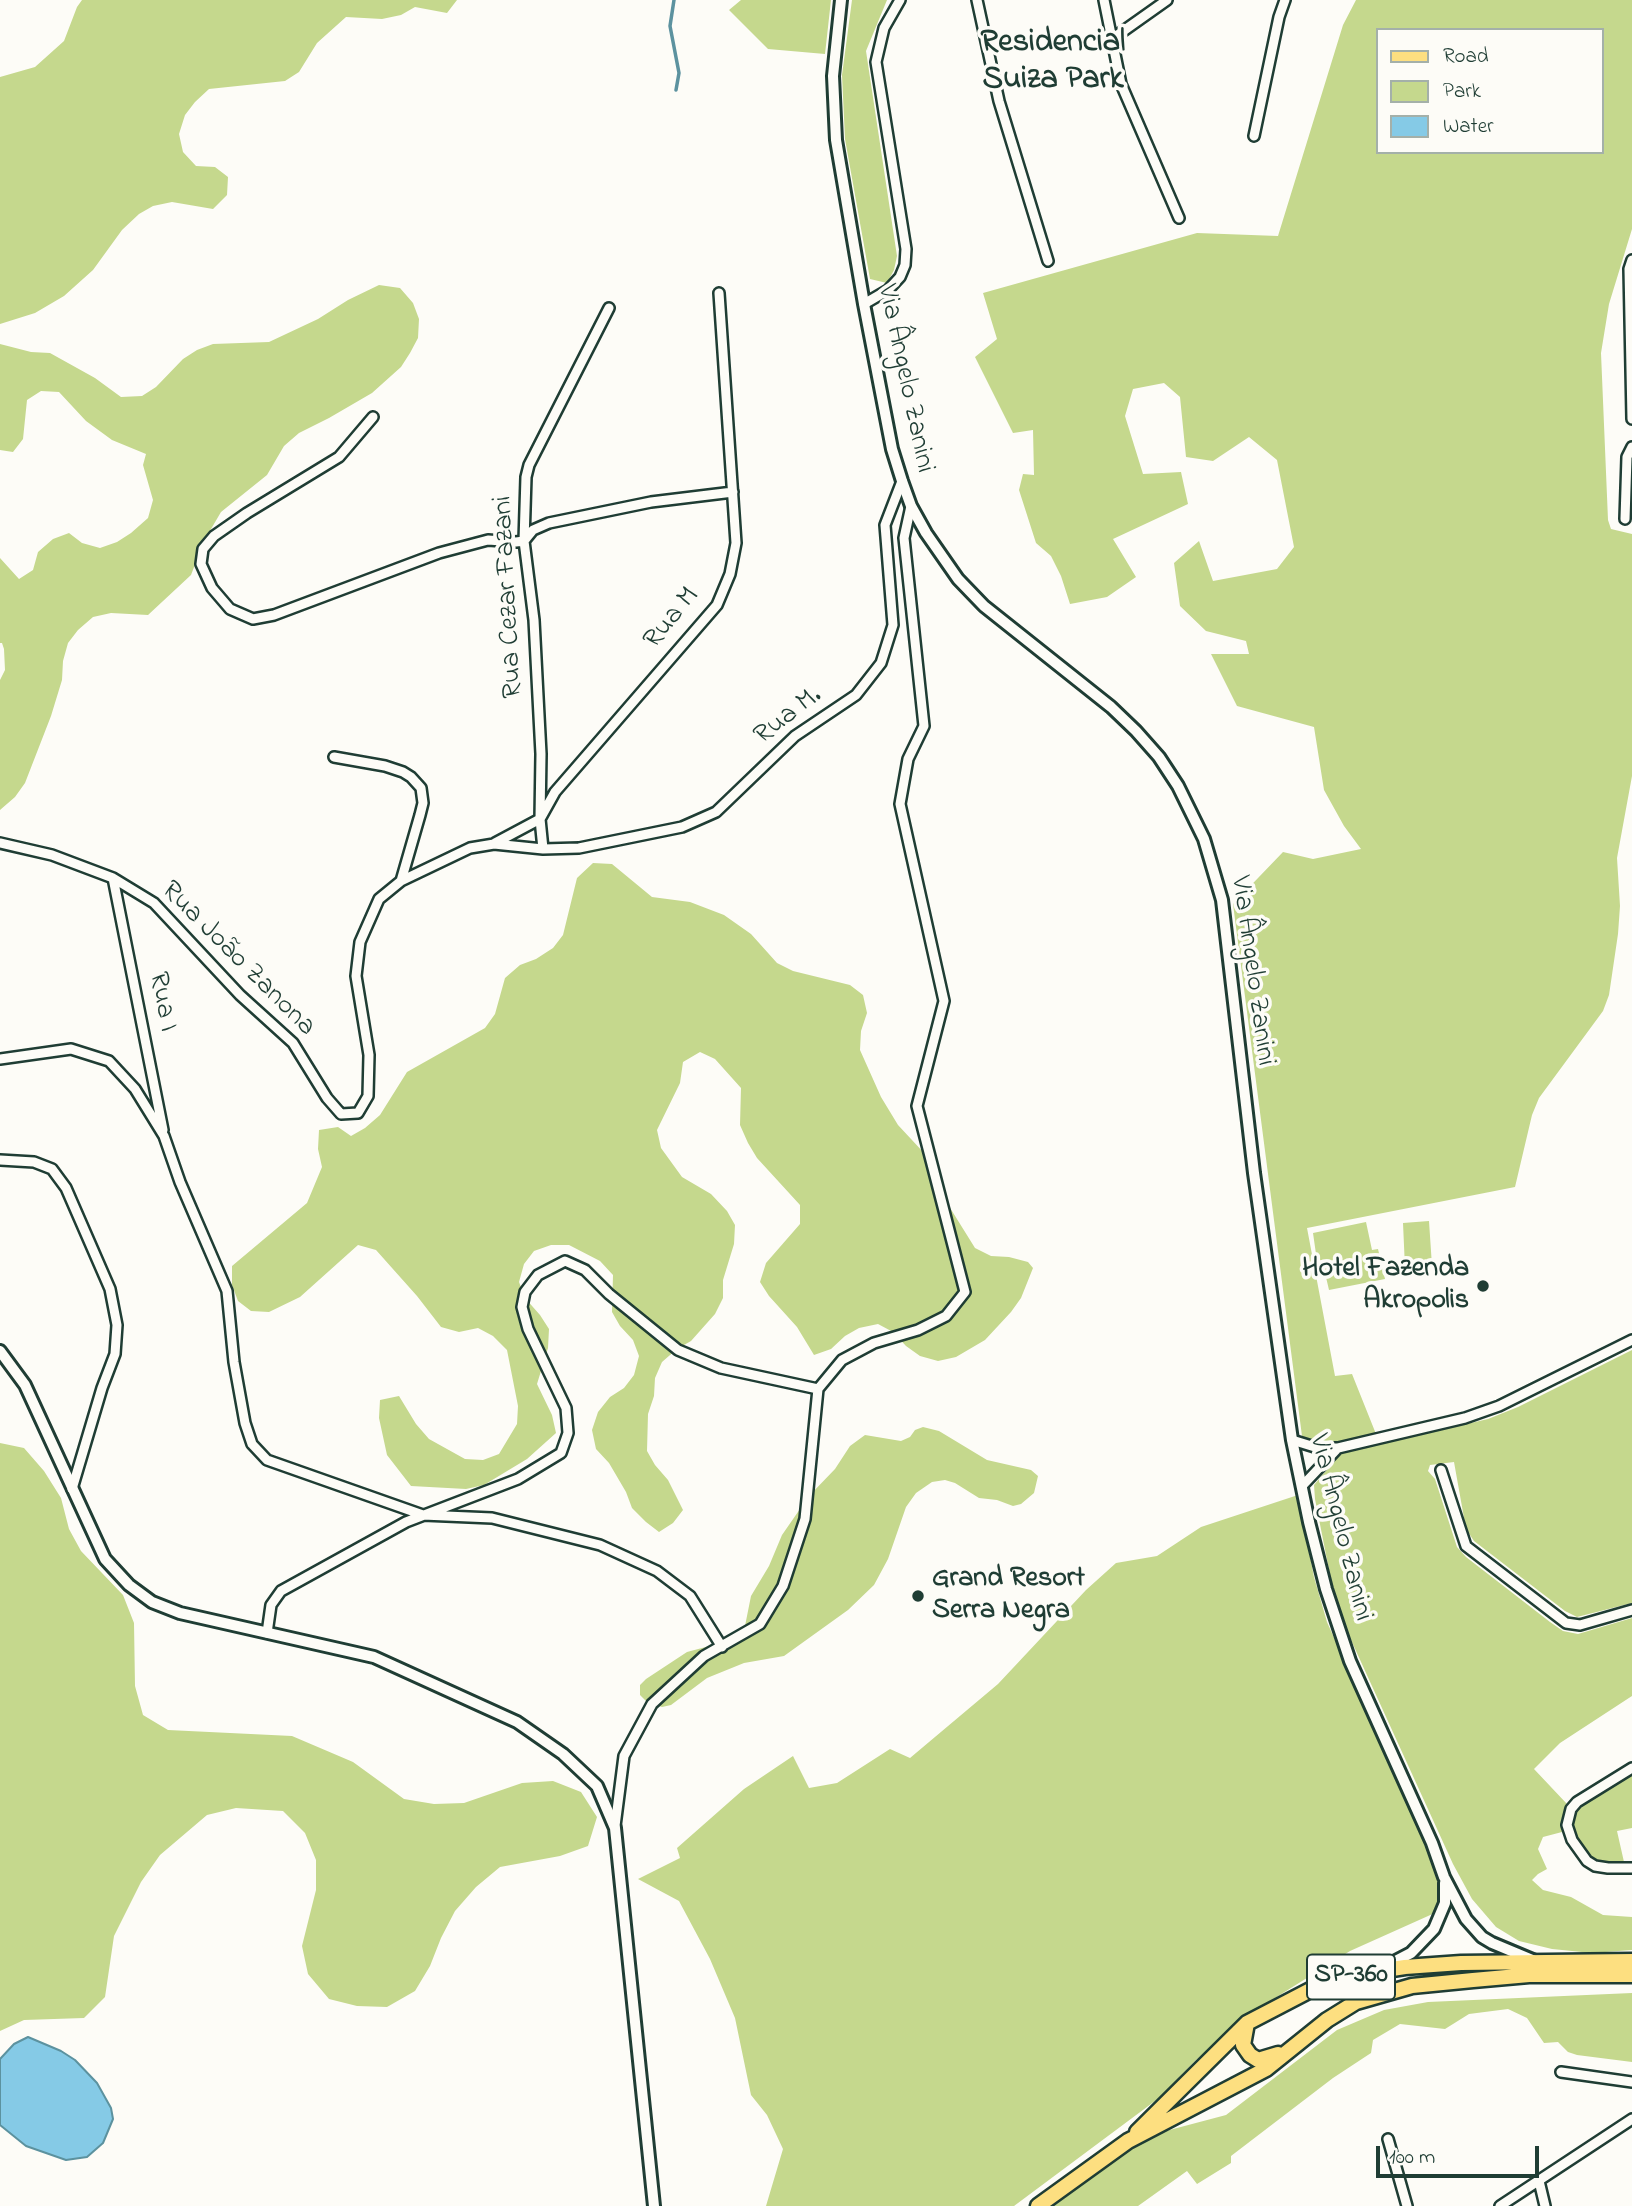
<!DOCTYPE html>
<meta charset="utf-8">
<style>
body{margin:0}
#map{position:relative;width:1632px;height:2206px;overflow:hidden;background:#fdfcf7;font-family:"Indie Flower",sans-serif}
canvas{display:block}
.legend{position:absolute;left:1376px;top:28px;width:228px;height:126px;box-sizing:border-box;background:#fdfcf7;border:2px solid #a4b0a9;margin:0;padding:9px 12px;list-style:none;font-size:21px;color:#1f3d34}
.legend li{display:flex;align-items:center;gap:14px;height:35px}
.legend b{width:35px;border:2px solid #a4b0a9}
.scale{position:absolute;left:1376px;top:2146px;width:163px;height:32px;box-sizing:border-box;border:4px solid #1f3d34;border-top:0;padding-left:9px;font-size:21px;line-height:24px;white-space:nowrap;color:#1f3d34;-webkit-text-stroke:5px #fdfcf7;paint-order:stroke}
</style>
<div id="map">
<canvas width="1632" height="2206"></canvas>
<ul class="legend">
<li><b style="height:9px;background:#fddf80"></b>Road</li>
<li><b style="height:19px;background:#c5d88d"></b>Park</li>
<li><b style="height:19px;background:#85cae6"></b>Water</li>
</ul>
<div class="scale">100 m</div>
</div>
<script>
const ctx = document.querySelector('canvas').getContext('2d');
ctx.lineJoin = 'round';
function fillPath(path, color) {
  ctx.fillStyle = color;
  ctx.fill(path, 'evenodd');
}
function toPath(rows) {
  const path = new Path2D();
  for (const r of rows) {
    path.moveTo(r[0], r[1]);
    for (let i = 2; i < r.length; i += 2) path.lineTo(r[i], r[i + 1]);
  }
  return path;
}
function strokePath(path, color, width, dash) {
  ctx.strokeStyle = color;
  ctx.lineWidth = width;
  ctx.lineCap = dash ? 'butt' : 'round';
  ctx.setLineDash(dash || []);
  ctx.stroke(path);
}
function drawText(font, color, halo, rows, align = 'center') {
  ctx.font = font + ' "Indie Flower",sans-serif';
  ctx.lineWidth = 7;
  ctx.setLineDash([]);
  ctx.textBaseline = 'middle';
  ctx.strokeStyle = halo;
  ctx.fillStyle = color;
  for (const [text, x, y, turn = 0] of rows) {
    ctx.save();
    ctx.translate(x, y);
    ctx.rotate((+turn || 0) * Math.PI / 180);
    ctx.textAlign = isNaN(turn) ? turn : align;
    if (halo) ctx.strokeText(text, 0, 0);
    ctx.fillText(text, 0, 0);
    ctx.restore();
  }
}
const green = toPath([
 [82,0,457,0,447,13,415,7,401,15,382,19,346,17,317,43,299,72,285,81,209,89,195,102,185,115,179,134,183,152,196,166,215,167,228,177,227,195,213,209,172,202,153,206,139,214,122,230,93,270,64,296,35,313,0,324,0,77,35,67,64,41,77,7],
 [741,0,831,0,825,54,768,49,729,10],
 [852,0,887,0,866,51,897,256,894,270,887,283,870,279,845,139,842,75],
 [1356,0,1632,0,1632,229,1609,304,1601,353,1608,520,1611,529,1632,534,1632,776,1617,858,1620,906,1618,934,1609,995,1603,1011,1539,1098,1532,1115,1515,1187,1307,1228,1335,1376,1352,1374,1376,1434,1335,1443,1317,1443,1302,1436,1233,904,1283,852,1313,859,1361,849,1344,826,1324,790,1314,727,1237,706,1211,654,1249,654,1246,641,1206,631,1180,606,1174,563,1199,541,1213,581,1277,569,1294,547,1277,460,1249,437,1213,461,1186,457,1180,397,1164,383,1133,389,1125,416,1143,474,1181,472,1188,504,1113,539,1136,577,1107,597,1070,604,1061,576,1051,556,1036,543,1019,490,1023,474,1034,475,1033,430,1013,433,975,357,997,339,983,293,1197,233,1278,236,1343,25],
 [1378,30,1602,30,1602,152,1378,152],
 [379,285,400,288,413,303,419,319,418,338,410,353,401,367,372,393,329,418,299,433,284,446,267,475,221,512,204,541,191,575,148,615,111,613,93,617,78,630,68,643,63,661,62,680,51,716,25,783,15,797,0,810,0,680,5,670,4,649,2,643,0,643,0,558,19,579,33,570,38,552,53,539,69,533,82,543,100,548,117,542,131,533,148,518,153,500,143,465,146,454,112,440,86,421,59,392,41,391,27,400,23,439,13,452,0,450,0,344,31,352,50,353,95,378,121,397,142,396,156,387,183,359,197,350,213,344,269,342,318,319,348,300],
 [593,863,612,864,652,897,690,902,724,915,751,934,777,963,793,971,850,985,863,995,867,1013,861,1031,860,1050,881,1097,898,1125,938,1168,947,1203,975,1248,991,1256,1009,1257,1028,1262,1033,1268,1021,1298,1011,1312,985,1340,956,1357,938,1361,920,1356,906,1346,893,1332,878,1324,859,1328,845,1336,831,1349,814,1355,797,1327,769,1296,760,1282,766,1263,800,1224,800,1205,757,1158,748,1143,740,1125,741,1088,715,1059,700,1052,683,1062,680,1083,657,1130,661,1148,682,1177,711,1194,727,1211,735,1225,734,1244,723,1280,723,1298,715,1314,691,1341,677,1349,662,1362,655,1378,654,1396,648,1414,647,1451,655,1465,668,1480,683,1510,673,1523,659,1532,646,1522,632,1508,626,1492,609,1463,596,1449,592,1430,598,1412,610,1397,624,1388,634,1375,639,1356,633,1340,620,1326,612,1312,613,1275,600,1261,569,1245,551,1245,534,1251,524,1264,519,1282,525,1298,540,1315,549,1329,548,1348,537,1384,552,1415,556,1433,527,1459,484,1485,466,1489,411,1486,387,1455,379,1418,380,1400,399,1396,416,1424,429,1439,465,1459,483,1460,499,1454,517,1424,518,1406,507,1350,493,1336,478,1328,459,1332,441,1327,417,1296,376,1250,358,1245,300,1297,269,1312,251,1311,238,1301,232,1285,232,1266,307,1203,322,1167,318,1149,319,1130,338,1127,351,1136,365,1128,380,1115,407,1072,485,1028,495,1014,505,978,520,965,536,959,553,948,563,935,577,878],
 [1429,1221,1432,1266,1405,1268,1403,1223],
 [1366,1222,1372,1250,1378,1249,1385,1279,1329,1290,1322,1260,1317,1261,1313,1233],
 [1632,1350,1632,1603,1577,1617,1565,1611,1474,1541,1466,1529,1454,1462,1430,1465,1428,1471,1435,1479,1457,1547,1466,1557,1550,1622,1563,1631,1578,1634,1632,1618,1632,1696,1560,1743,1534,1769,1567,1804,1561,1821,1562,1832,1543,1837,1538,1849,1547,1869,1538,1874,1532,1880,1543,1890,1571,1897,1603,1915,1632,1917,1632,1950,1592,1953,1552,1949,1519,1941,1496,1927,1472,1899,1453,1864,1346,1629,1332,1585,1315,1499,1314,1485,1341,1453,1488,1419,1518,1407],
 [923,1427,939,1431,987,1460,1031,1470,1038,1476,1034,1493,1021,1504,1013,1506,997,1500,979,1498,955,1483,945,1480,932,1482,916,1493,906,1507,888,1559,874,1585,848,1610,784,1656,744,1663,707,1678,671,1705,662,1707,647,1702,640,1695,640,1685,646,1679,687,1652,717,1644,740,1634,745,1626,751,1596,769,1566,782,1535,809,1496,835,1469,850,1446,865,1435,901,1441,910,1437,915,1430],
 [0,1443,24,1448,44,1471,61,1498,69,1529,81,1551,123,1595,134,1623,135,1686,143,1715,168,1730,292,1736,353,1762,404,1799,434,1804,464,1803,522,1783,553,1781,581,1792,597,1817,588,1846,560,1856,500,1867,476,1887,455,1911,441,1938,430,1966,415,1991,387,2007,357,2006,329,1999,308,1974,302,1946,316,1890,316,1860,305,1833,283,1811,236,1808,207,1815,160,1855,141,1882,114,1936,105,1997,84,2018,24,2020,0,2031],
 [1298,1495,1314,1577,1327,1622,1428,1848,1437,1875,1441,1897,1437,1912,1350,1951,1259,2008,1196,2060,1159,2098,1014,2206,766,2206,783,2149,767,2115,751,2095,735,2018,710,1959,679,1901,638,1879,680,1858,677,1848,744,1789,793,1756,809,1788,837,1783,890,1749,910,1758,998,1684,1086,1590,1116,1563,1157,1556,1201,1527],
 [1632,1775,1632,1828,1617,1831,1624,1862,1610,1865,1595,1861,1582,1849,1574,1836,1570,1823,1572,1813,1579,1805],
 [1632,1993,1632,2062,1577,2055,1568,2052,1558,2042,1544,2043,1527,2018,1508,2009,1469,2014,1445,2029,1400,2024,1373,2040,1371,2053,1333,2078,1231,2156,1231,2163,1197,2184,1187,2171,1138,2206,1053,2206,1128,2141,1226,2115,1337,2030,1384,2010,1428,2002]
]);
const water = toPath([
 [28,2037,61,2051,75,2060,97,2083,111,2108,113,2119,103,2143,87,2157,66,2160,26,2146,0,2125,0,2059,14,2044,28,2037]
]);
const stream = toPath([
 [674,0,670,26,679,73,676,90]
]);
const minor = toPath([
 [977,0,999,101,1048,261],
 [1104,0,1121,84,1179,218],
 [1112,39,1167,0],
 [1254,136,1279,17,1285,0],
 [1632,260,1629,269,1632,419],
 [864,304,888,290,900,277,905,265,906,249,876,62,884,28,900,0],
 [373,417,339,457,247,513,214,536,203,549,201,564,212,588,230,609,253,619,274,615,439,553,488,540,516,542,524,541,533,530,549,523,651,502,733,492],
 [1625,519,1627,457,1632,447],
 [334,757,385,766,403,772,411,777,421,788,423,803,420,815,401,881],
 [0,843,52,855,113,878,154,903,240,995,293,1043,327,1098,341,1114,358,1113,368,1096,369,1055,356,976,360,942,379,899,401,881,470,848,494,844,543,849,579,848,682,827,716,812,795,736,856,695,881,663,893,625,885,525,902,481],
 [495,843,540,819,541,754,534,620,524,541,526,477,529,465,609,308],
 [543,849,540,819,555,792,717,605,730,574,736,543,719,293],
 [113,878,163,1130],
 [0,1059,71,1049,109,1061,135,1089,164,1136,180,1182,227,1291,234,1362,245,1423,252,1444,267,1460,423,1515,492,1518,600,1545,657,1571,690,1596,722,1647],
 [0,1160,34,1162,52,1169,66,1188,110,1289,117,1325,115,1354,102,1388,72,1489],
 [1292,1440,1318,1448,1338,1448,1465,1418,1499,1406,1632,1340],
 [1441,1470,1466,1546,1566,1623,1580,1625,1632,1610],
 [1303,1485,1338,1448],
 [267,1633,271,1605,281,1591,406,1522,518,1479,561,1453,568,1433,566,1408,528,1329,522,1307,525,1292,538,1275,565,1261,585,1270,609,1294,678,1350,721,1368,818,1389],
 [1632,1768,1577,1802,1571,1809,1567,1825,1572,1840,1587,1861,1595,1866,1608,1868,1632,1868],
 [615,1826,624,1756,652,1704,704,1656,760,1624,783,1586,805,1519,818,1389,842,1360,874,1343,918,1330,946,1316,965,1292,917,1106,944,1001,900,804,908,759,924,726,904,538,911,506],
 [1561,2072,1632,2082],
 [1388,2139,1407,2206],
 [1539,2181,1545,2206],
 [1500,2206,1632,2119]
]);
const tertiary = toPath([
 [841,0,833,76,836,140,864,304,892,449,902,481,911,506,926,533,958,579,984,606,1111,707,1136,731,1159,757,1178,786,1204,839,1222,900,1254,1173,1292,1440,1309,1522,1326,1589,1350,1661,1432,1843,1444,1877,1466,1919,1482,1937,1492,1943,1535,1961],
 [0,1351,25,1385,105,1559,129,1585,152,1602,180,1613,374,1657,517,1722,563,1754,597,1786,615,1828,654,2206],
 [1386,1966,1411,1953,1434,1929,1445,1903,1445,1883]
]);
const primary = toPath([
 [1247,2023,1243,2045,1250,2055,1258,2060,1278,2054],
 [1137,2132,1247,2023,1320,1985,1366,1973,1405,1967,1461,1963,1632,1961],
 [1038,2206,1128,2141,1266,2069,1327,2020,1356,2002,1412,1986,1473,1980,1529,1975,1632,1975]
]);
const markers = [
 [1483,1286,7,"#1f3d34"],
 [918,1596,7,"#1f3d34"]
];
const shields = [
 [1351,1977,88]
];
const shieldNames = [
 ["SP-360",1351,1977]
];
const streetNames = [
 ["Via Ângelo Zanini",904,379,78],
 ["Rua Cezar Fazani",510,597,-93],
 ["Rua M",673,619,-51],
 ["Rua M.",789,717,-38],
 ["Rua João Zanona",237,960,45],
 ["Via Ângelo Zanini",1251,971,82],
 ["Rua I",161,1002,79],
 ["Via Ângelo Zanini",1339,1528,76]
];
const poiNames = [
 ["Hotel Fazenda",1469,1270],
 ["Akropolis",1469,1302],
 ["Grand Resort",932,1580,"left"],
 ["Serra Negra",932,1612,"left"]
];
const quarterNames = [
 ["Residencial",1053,45],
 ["Suiza Park",1053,82]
];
fillPath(green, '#c5d88d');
fillPath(water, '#85cae6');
strokePath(water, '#5c929f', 2);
strokePath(stream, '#5c929f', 3.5);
strokePath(minor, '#1f3d34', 14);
strokePath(tertiary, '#1f3d34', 16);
strokePath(primary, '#1f3d34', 19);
strokePath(minor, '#fdfcf7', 9);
strokePath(tertiary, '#fdfcf7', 10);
strokePath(primary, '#fddf80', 14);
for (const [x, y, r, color] of markers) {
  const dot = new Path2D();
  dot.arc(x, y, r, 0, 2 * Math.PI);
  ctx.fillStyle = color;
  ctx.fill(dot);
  strokePath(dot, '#fdfcf7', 2.5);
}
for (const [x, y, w] of shields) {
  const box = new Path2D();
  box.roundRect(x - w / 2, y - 22.5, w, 45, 5);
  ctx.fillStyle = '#fdfcf7';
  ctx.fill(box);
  strokePath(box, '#1f3d34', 2);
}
drawText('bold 26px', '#1f3d34', null, shieldNames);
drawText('28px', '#1f3d34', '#fdfcf7', streetNames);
drawText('bold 28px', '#1f3d34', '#fdfcf7', poiNames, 'right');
drawText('bold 32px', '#1f3d34', '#fdfcf7', quarterNames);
</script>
